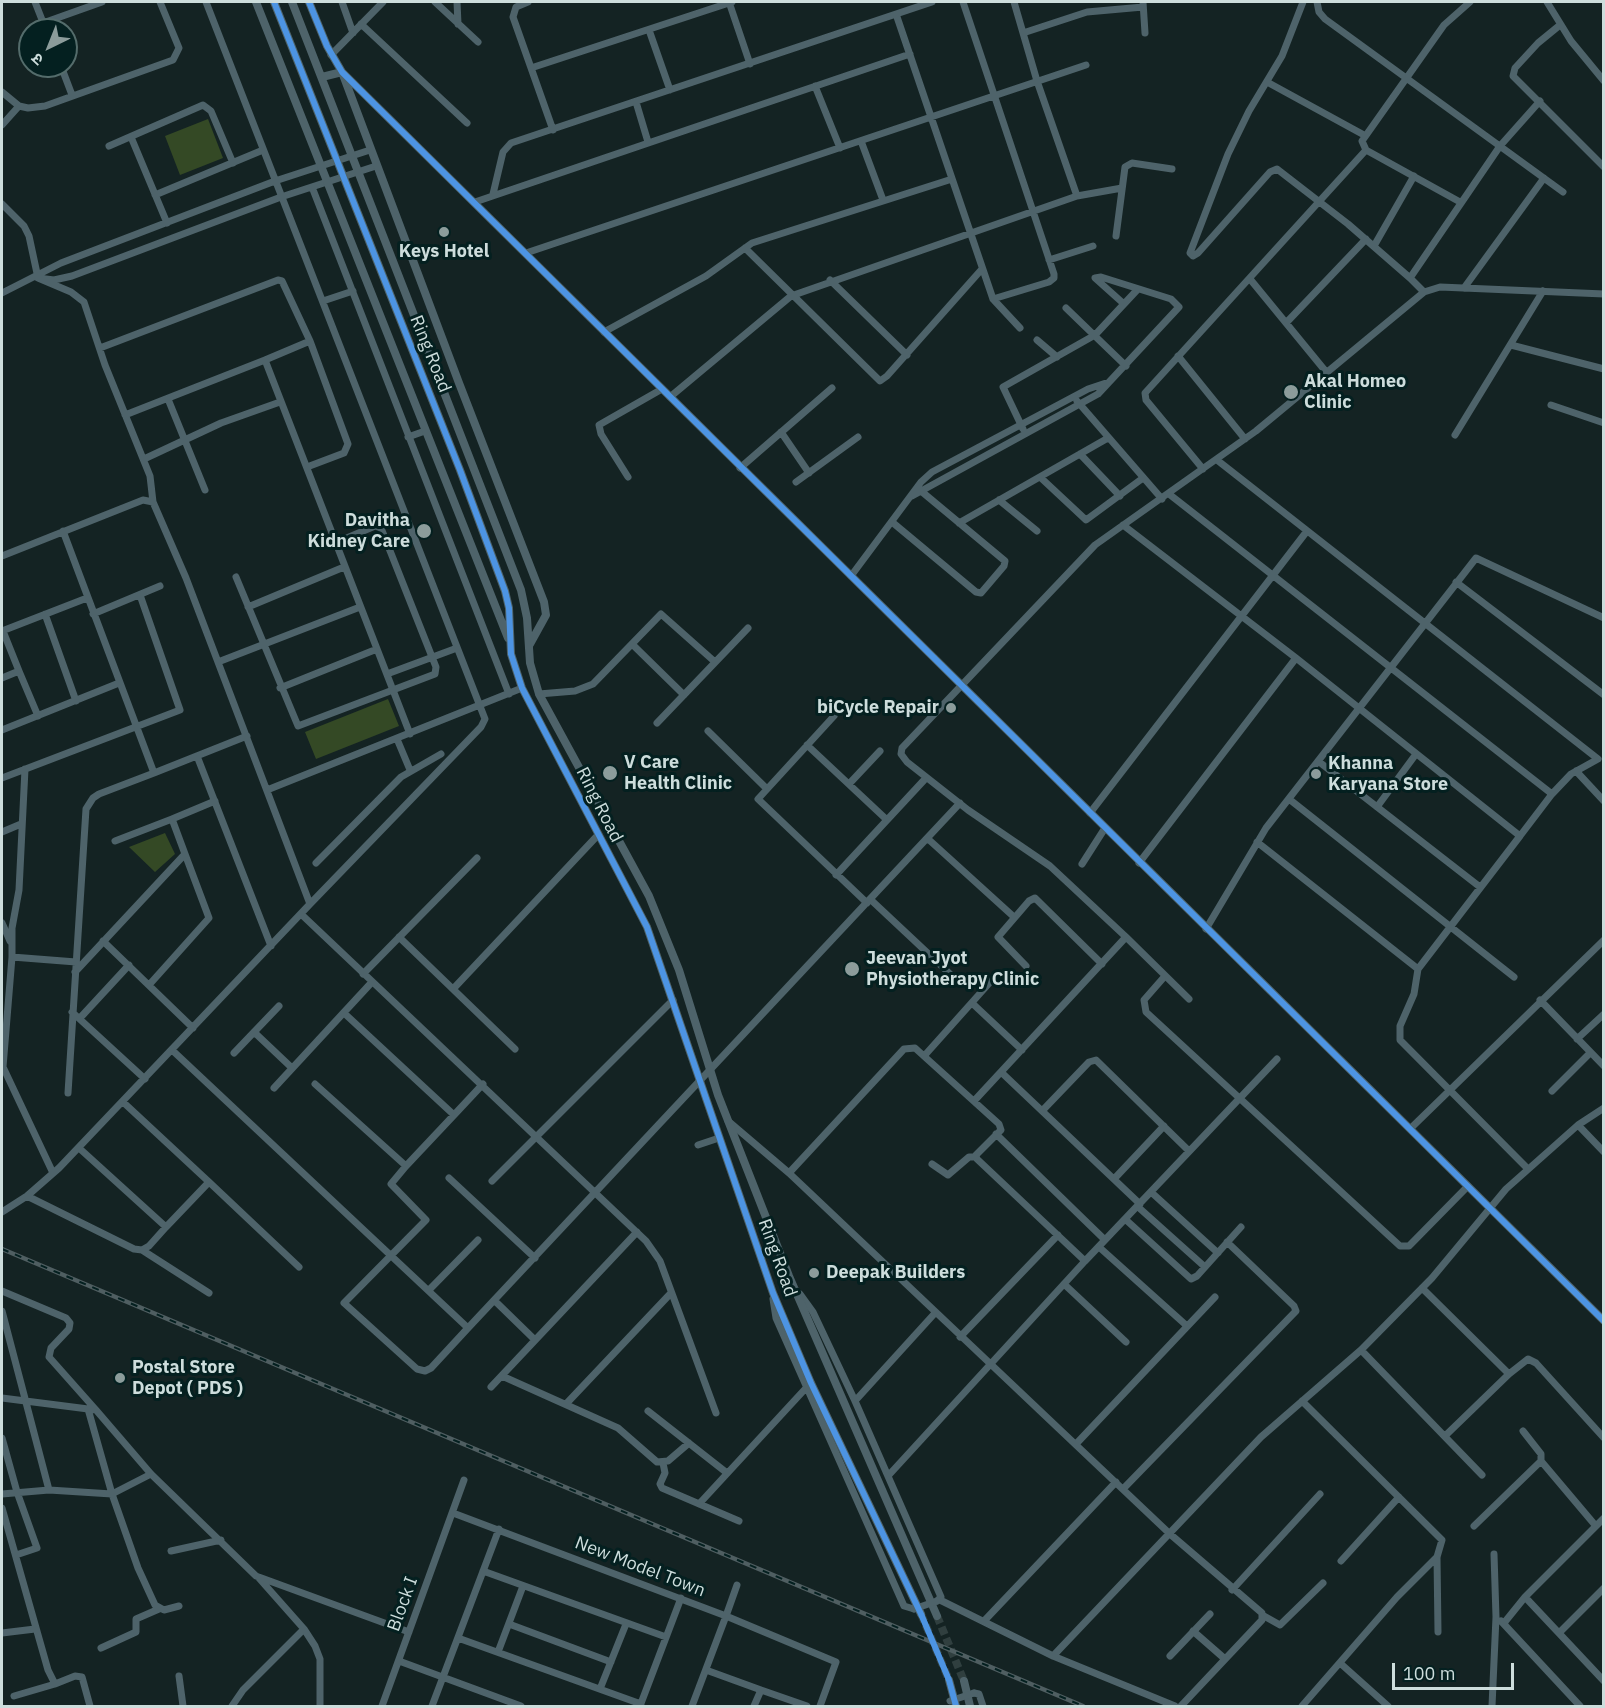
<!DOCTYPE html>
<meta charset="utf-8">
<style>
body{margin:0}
#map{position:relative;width:1605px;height:1708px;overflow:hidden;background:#142323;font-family:"IBM Plex Sans","Noto Sans Devanagari",sans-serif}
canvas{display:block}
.frame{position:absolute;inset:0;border:3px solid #cddddc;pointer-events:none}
.north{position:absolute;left:18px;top:18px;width:60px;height:60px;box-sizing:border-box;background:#042020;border:2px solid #546c6b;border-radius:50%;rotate:223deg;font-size:16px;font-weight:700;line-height:24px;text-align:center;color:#cddddc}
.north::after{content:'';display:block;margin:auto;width:21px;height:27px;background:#8c9c9b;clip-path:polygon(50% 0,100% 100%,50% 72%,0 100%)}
.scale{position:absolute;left:1392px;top:1663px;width:122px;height:27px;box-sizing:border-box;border:3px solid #cddddc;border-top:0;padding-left:8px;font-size:18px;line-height:21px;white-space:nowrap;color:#cddddc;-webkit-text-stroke:4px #042020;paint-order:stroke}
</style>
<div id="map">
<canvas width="1605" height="1708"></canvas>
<div class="frame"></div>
<div class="north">उ</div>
<div class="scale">100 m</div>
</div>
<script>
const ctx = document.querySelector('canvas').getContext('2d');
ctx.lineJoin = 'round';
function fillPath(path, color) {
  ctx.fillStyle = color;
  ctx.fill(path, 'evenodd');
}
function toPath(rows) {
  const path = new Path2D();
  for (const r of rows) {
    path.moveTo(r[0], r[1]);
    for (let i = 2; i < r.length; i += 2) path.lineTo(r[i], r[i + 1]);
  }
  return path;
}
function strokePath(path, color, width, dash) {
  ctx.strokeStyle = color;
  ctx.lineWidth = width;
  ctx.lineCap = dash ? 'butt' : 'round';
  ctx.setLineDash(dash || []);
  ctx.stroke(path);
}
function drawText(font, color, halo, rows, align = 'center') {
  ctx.font = font + ' "IBM Plex Sans",sans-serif';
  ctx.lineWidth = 6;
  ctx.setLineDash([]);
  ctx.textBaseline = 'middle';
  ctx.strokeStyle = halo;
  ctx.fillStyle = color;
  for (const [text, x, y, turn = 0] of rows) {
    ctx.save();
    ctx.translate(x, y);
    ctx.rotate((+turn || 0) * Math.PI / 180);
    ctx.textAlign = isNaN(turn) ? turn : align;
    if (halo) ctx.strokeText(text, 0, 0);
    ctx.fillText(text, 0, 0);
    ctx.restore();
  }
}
const green = toPath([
 [208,119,223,158,180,175,165,136],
 [388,699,399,726,316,759,305,732],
 [165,833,175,854,155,872,129,847]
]);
const tertiaryTunnel = toPath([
 [921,1614,949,1680],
 [937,1616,964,1681]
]);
const minor = toPath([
 [35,2,46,30],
 [206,2,485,719,481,727,310,904],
 [342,2,353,33],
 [435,2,478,42],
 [457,2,458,24],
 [528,2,516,7,513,17,553,130],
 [729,2,750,64],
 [1143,2,1145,33],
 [1303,2,1282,56,1249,111,1228,154,1190,253,1193,256,1198,253,1270,172,1277,169,1348,224,1410,278],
 [1317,2,1319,12,1325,19,1563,192],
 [1547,2,1571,41,1604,81],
 [896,14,993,299,1049,282,1054,278,1054,274,963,2],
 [43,23,102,2],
 [361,24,467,123],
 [1560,25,1538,43,1515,68,1513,76,1604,167],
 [649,30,670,90],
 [1023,33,1087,12,1143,7],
 [331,55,383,2],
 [61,66,72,95],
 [531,68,732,2],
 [1267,82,1364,135],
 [815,86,840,148],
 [2,92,19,106,2,125],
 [636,102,648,142],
 [19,106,28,108,45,106,173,60,179,48,160,2],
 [131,137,167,223],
 [861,141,883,200],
 [109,146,203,105,211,111,233,163],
 [312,187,509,694],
 [493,194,503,152,511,143,932,2],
 [155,195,263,150],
 [1077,196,1122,188],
 [475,202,910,54],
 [1460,202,1366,150,1362,141,1444,25,1470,2],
 [2,204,24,226,29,236,38,278,71,292,84,302,105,365,150,476,153,502],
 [1116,236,1125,167,1132,163,1172,169],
 [1374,246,1414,176],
 [745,248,880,381,887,376,982,269],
 [526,253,1086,65],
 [1049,260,1093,246],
 [38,278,54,280,72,276,281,197,376,166],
 [1250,279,1327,373],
 [830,280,907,355],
 [1464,288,1544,178],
 [1424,292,1410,278,1500,146,1540,101],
 [2,293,61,263,275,181,370,150],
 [993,299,1020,328],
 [323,301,353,291],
 [1066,308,1126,366],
 [1286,323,1366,239],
 [604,332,706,276,752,243,952,179],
 [1037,340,1057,357],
 [1511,345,1604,369],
 [100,348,278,280,282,281,310,341,348,444,344,453,307,467],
 [1178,356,1245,439],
 [265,360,310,341],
 [670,397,791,296,1077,196,1037,81,1014,2],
 [168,399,205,490],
 [1077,401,1162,499],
 [1551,405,1604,423],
 [125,415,265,360,410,734],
 [1023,429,1003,387,1095,335,1138,289],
 [781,432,809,473],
 [1455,435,1543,291],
 [408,437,425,431],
 [1080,454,1120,496],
 [144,459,221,423,280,402],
 [1217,460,1598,759,1571,774,1552,794],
 [740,468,832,388],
 [1203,469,1146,400,1145,393,1366,150],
 [628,477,601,434,599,425,662,389],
 [1040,477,1086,520,1143,478],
 [796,482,858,437],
 [912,496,1098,394,1179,307,1171,299,1101,277,1095,278,1124,304],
 [999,500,1037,531],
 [892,522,976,592,981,593,1004,566,1005,561,921,491],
 [959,523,1108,438],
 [1123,525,1296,658,1520,836,1552,794,1169,494],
 [63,531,154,773,247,736],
 [2,556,143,500,153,502,186,578,310,904,59,1168,27,1196,2,1212],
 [851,576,921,482,932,472,1088,389,1109,382],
 [236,577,298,726,435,674,436,667,381,528,375,526,335,543],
 [1456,582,1604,695],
 [248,607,344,567],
 [45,614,76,701],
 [93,614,160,586],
 [2,631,87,598],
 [632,644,684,695],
 [218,662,360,607],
 [19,671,38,716],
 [387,674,457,648],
 [2,678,19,671,3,631],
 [280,688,377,649],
 [539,694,575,691,593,684,661,614,715,662],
 [834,716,758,799,867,903],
 [657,723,748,628],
 [2,730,119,683],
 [708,731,766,788],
 [397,739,410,770],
 [807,745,887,820],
 [197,756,271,946],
 [1318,761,1480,887],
 [1576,771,1604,801],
 [2,778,180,710,140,595],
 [849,784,880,751],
 [267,790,522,688],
 [1289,799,1514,977],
 [1377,807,1416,754],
 [1090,813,1307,531],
 [172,819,215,801],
 [2,832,21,824],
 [927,838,1014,917],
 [115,841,172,819,185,854],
 [1257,842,1418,969,1414,994,1400,1026,1400,1040,1527,1168],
 [316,863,401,777,441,754],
 [1139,863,1296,658],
 [1082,864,1105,828],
 [836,875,926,778],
 [870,899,950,974],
 [301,914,646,1241,660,1261,716,1413],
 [2,923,10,941],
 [1206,929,1266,828,1476,558,1604,618],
 [399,937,515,1049],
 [1126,937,1189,999],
 [103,941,193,1028],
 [12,957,12,928,19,890,25,769],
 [1026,966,998,937,1029,901,1035,898,1102,964],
 [1418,969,1520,836],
 [75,972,185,854,209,918,149,985],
 [363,974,477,858],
 [1165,976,1144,1000,1146,1012,1400,1246,1409,1246,1468,1186],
 [454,988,598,835],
 [1540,1000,1604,1066],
 [972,1003,1022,1050],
 [72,1012,145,1079],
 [344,1013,454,1115,483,1084],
 [80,1018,129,965],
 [254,1032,292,1068],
 [1577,1039,1604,1014],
 [172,1050,468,1328,960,803],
 [234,1053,279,1006],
 [925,1055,992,980],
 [1001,1072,1140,1204],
 [315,1084,406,1166,454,1115],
 [274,1088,372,982],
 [1552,1091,1590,1053],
 [68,1093,86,809,93,798,99,794,154,773],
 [974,1101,1126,937,1050,866,968,810,907,762,901,754,902,748,1095,545,1256,431,1424,292,1440,287,1604,294],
 [123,1102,209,1182,166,1227],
 [1042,1111,1089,1062,1096,1060,1189,1151],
 [728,1121,789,1173,1170,1534,1262,1613,1262,1620,1181,1706],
 [1578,1125,1604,1152],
 [1411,1128,1604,940],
 [996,1134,1105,1240],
 [698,1145,719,1138],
 [932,1164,948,1175,969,1157,976,1157],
 [406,1166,391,1184,426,1220,344,1303,417,1369,425,1371,431,1368,468,1328],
 [53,1173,3,1067,12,957,76,962],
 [789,1173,904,1049,915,1048,999,1124,1001,1130,976,1155,977,1159,1085,1261,888,1476],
 [449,1178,535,1258],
 [1114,1179,1164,1126],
 [492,1181,673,1000],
 [209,1182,299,1267],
 [1151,1192,1218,1253],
 [27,1196,134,1249,142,1250,149,1246,166,1227,79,1148],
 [1137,1206,1205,1267],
 [1125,1219,1191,1279,1197,1276,1241,1227],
 [1099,1247,1187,1326],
 [142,1250,209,1293],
 [1085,1261,1277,1059],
 [1064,1284,1126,1342],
 [1422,1288,1509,1374],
 [429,1290,478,1240],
 [2,1291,66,1318,70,1323,69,1329,51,1348,49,1357,96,1410],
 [800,1294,813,1312,855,1401,941,1597,937,1601],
 [773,1299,776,1318,904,1606,914,1609],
 [495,1301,535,1340],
 [2,1311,49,1490],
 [960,1337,1058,1235],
 [1361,1350,1432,1278,1506,1189,1578,1125,1604,1108],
 [502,1376,618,1428,657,1462,668,1461,689,1443],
 [491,1387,637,1232],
 [2,1398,96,1410,151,1474,256,1576,409,1632],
 [855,1401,935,1313],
 [1302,1401,1442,1540,1437,1557,1438,1632],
 [566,1404,671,1293],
 [88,1409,112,1494,151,1474],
 [648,1411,727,1473],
 [1446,1435,1509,1374,1528,1359,1536,1363,1604,1438],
 [2,1438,17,1492,37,1548,16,1555],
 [1076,1444,1215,1297],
 [1541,1461,1595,1525],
 [663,1463,665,1473,660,1484,662,1488,739,1521],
 [1123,1489,1296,1311,1294,1306,1227,1242],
 [2,1494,49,1490,112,1494,138,1568,155,1605,164,1610,179,1606],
 [699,1504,806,1388],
 [2,1508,48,1670,55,1684,75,1676,82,1677,90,1706],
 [453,1513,726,1616,692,1706],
 [1474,1526,1541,1461,1541,1454,1523,1431],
 [171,1551,221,1540],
 [1341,1561,1399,1497],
 [483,1571,666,1637],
 [258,1577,304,1629,315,1646,320,1659,320,1706],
 [737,1585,726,1616,836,1662,820,1706],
 [1232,1590,1320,1494],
 [1525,1597,1604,1518],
 [940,1600,1053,1656,1175,1706],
 [1264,1616,1280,1625,1323,1583],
 [985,1620,1116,1482],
 [1501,1621,1580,1706],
 [1504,1623,1525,1597,1604,1681],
 [509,1624,611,1662],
 [1193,1631,1225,1659],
 [2,1633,35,1629],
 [1559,1633,1604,1588],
 [458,1638,641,1704],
 [101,1648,136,1632,136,1619,159,1609],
 [498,1652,523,1586],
 [1053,1656,1261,1437,1361,1350,1482,1475],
 [1170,1656,1210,1614],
 [399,1661,521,1706],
 [1340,1663,1388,1706],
 [706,1670,761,1690,754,1706],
 [179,1676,183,1706],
 [600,1689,626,1624],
 [761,1690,807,1706],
 [974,1693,979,1694,983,1706],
 [14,1696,55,1684],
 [232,1706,243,1690,304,1629],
 [382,1706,464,1480],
 [432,1706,499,1529],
 [640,1706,681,1598],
 [1302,1706,1397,1597,1437,1557],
 [1492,1706,1496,1617,1494,1554]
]);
const tertiary = toPath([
 [256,2,508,638],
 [274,2,460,470,505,591,509,608,511,654,522,688,647,927,773,1293,811,1383,921,1614],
 [292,2,521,590,527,618,530,663,539,694,649,896,679,970,718,1095,789,1276,937,1616],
 [309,2,327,46,342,72,1604,1321],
 [322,77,342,72,459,383,544,602,546,615,530,644],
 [949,1680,956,1706],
 [964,1681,970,1706]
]);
const rail = toPath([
 [2,1249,1083,1706]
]);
const minorBridge = toPath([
 [914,1609,937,1601],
 [950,1701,974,1693]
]);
const cycleway = toPath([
 [274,2,460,470,505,591,509,608,511,654,522,688,647,927,773,1293,811,1383,921,1614,949,1680,956,1706],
 [309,2,327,46,342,72,1604,1321]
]);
const markers = [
 [444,232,6,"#8c9c9b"],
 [1291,392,8,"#8c9c9b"],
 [424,531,8,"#8c9c9b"],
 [951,708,6,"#8c9c9b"],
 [610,773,8,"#8c9c9b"],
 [1316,774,6,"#8c9c9b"],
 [852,969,8,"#8c9c9b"],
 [814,1273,6,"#8c9c9b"],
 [120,1378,6,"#8c9c9b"]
];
const poiNames = [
 ["Keys Hotel",444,252,"center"],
 ["Akal Homeo",1304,382],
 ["Clinic",1304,403],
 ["Davitha",410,521,"right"],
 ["Kidney Care",410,542,"right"],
 ["biCycle Repair",939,708,"right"],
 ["V Care",624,763],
 ["Health Clinic",624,784],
 ["Khanna",1328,764],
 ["Karyana Store",1328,785],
 ["Jeevan Jyot",866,959],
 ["Physiotherapy Clinic",866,980],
 ["Deepak Builders",826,1273],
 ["Postal Store",132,1368],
 ["Depot ( PDS )",132,1389]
];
const streetNames = [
 ["Ring Road",430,354,68],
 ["Ring Road",599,805,63],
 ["Ring Road",777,1258,70],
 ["New Model Town",640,1567,21],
 ["Block I",403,1604,-70]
];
fillPath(green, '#344925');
strokePath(tertiaryTunnel, '#303f3f', 8, [8, 4]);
strokePath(minor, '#4e636a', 7);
strokePath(tertiary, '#4e636a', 8);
strokePath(rail, '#4f5e61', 4.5);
strokePath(rail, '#042020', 2, [7]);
strokePath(minorBridge, '#4e636a', 7);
strokePath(cycleway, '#4d94e3', 6);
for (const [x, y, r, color] of markers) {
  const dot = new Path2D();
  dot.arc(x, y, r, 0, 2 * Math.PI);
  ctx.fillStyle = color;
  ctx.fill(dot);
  strokePath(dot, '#042020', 2);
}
drawText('bold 18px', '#cddddc', '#042020', poiNames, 'left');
drawText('18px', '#cddddc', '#042020', streetNames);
</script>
